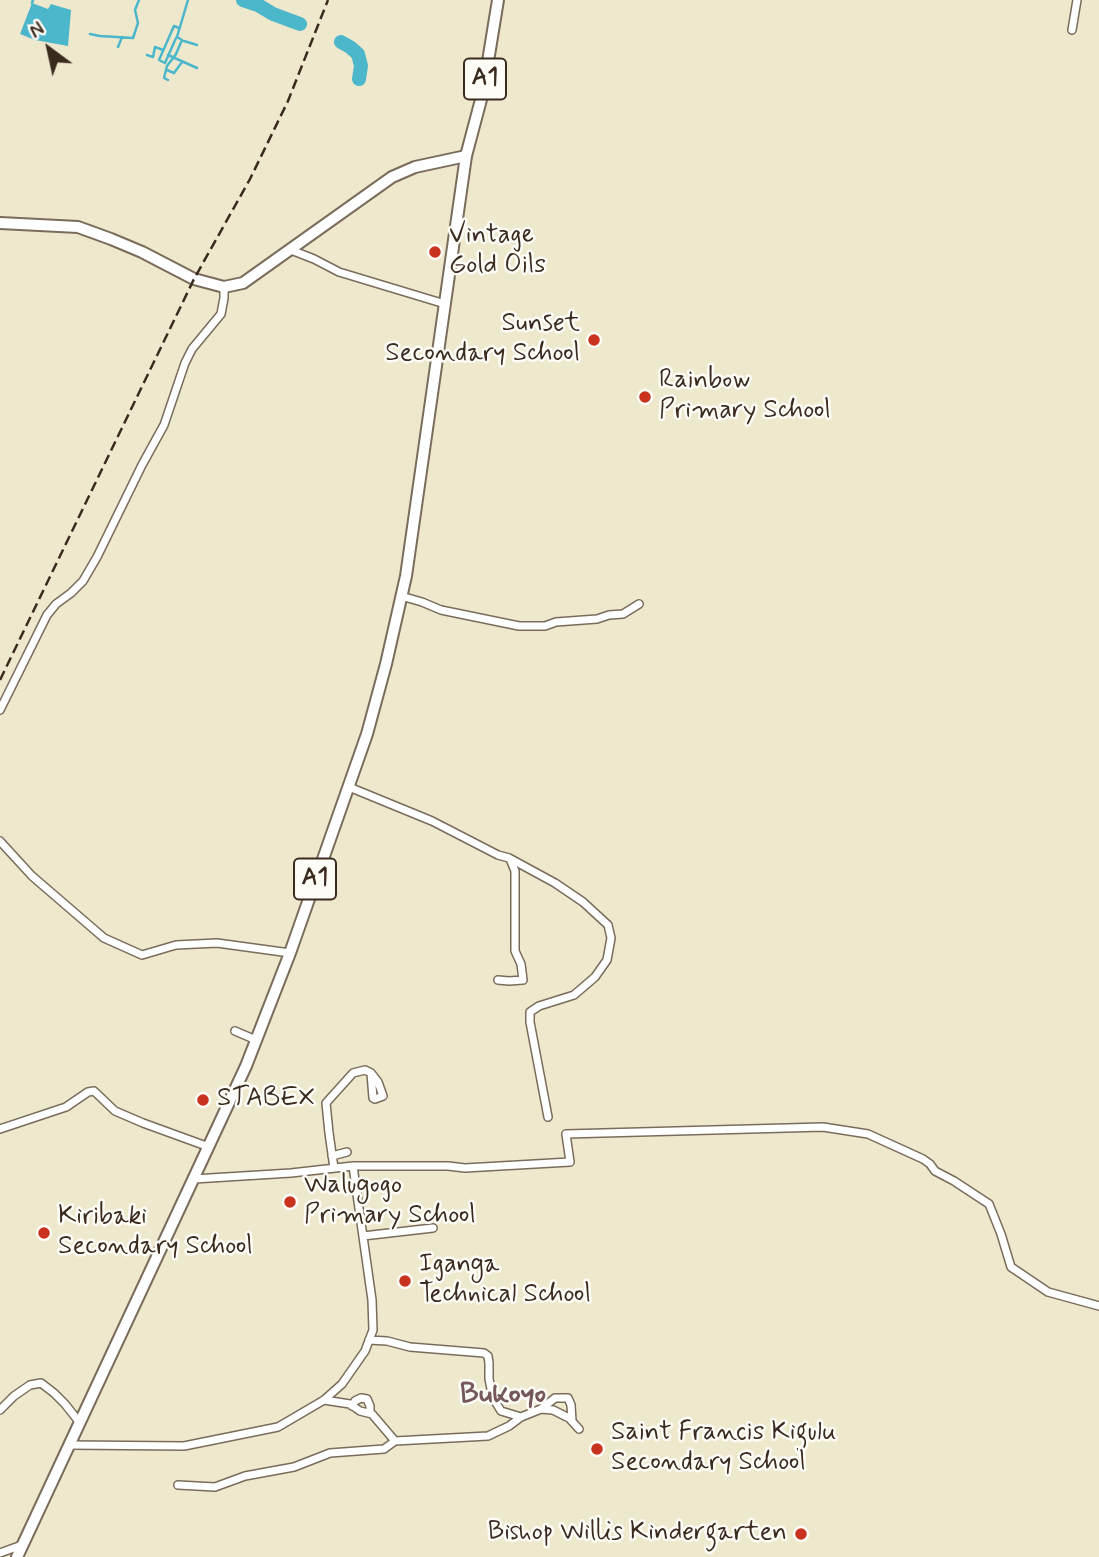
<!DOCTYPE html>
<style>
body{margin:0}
#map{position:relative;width:1099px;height:1557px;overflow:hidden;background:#eee8cd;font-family:Mynerve,sans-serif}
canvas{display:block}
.north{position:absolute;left:14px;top:14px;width:70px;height:70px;-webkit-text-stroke:5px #fdfcf7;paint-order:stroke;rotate:327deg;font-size:19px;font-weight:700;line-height:28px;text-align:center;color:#3b2a1e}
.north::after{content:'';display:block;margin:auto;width:24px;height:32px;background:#3b2a1e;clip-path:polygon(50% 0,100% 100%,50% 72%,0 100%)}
</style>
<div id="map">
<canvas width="1099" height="1557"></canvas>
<div class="north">N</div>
</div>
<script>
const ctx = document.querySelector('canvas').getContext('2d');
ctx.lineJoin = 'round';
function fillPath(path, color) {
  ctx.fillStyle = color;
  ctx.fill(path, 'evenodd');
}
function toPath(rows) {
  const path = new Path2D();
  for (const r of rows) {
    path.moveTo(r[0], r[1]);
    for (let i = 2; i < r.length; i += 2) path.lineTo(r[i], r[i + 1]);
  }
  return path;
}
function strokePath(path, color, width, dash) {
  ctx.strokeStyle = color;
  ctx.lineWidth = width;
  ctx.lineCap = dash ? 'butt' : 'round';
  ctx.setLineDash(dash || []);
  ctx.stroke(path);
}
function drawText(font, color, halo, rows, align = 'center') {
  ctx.font = font + ' Mynerve,sans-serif';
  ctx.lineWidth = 5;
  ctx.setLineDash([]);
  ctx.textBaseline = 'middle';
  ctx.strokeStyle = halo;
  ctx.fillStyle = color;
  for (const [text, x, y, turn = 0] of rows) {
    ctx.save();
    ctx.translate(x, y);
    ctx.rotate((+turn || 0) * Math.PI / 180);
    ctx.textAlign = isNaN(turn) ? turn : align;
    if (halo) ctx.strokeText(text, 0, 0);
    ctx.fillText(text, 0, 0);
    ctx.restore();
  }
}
const water = toPath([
 [32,3,48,9,51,4,71,10,68,46,35,40,20,34]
]);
const stream = toPath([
 [32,3,33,0],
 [90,34,100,36,133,38,138,23,135,10,139,0],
 [176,38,165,63,159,60,174,26,179,28],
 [184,41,197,45],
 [118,47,122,37],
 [147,55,153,57,155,47,163,50],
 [168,55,197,68],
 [167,70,174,73,182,62],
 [168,80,164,78,167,66,176,54,182,40,177,37,188,0]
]);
const river = toPath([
 [243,0,258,5,273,14,300,24],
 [341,42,350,47,358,54,361,66,359,79]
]);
const minor = toPath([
 [1072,30,1077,0],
 [291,250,314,259,339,272,445,304],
 [401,596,422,602,441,610,519,626,545,626,556,622,597,619,609,615,623,614,639,604],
 [0,710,47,615,56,604,71,593,83,581,97,557,142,465,164,425,185,363,192,349,221,314,224,298,224,287],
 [349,787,432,821,498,855,509,858,555,883,583,902,608,925,611,938,607,960,595,977,574,995,539,1006,530,1012,530,1022,548,1117],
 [0,841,32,876,104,938,142,955,176,945,217,943,290,953],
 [498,980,509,981,523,980,521,964,515,951,515,871,510,859],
 [235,1031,256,1040],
 [0,1129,66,1107,88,1092,94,1091,115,1111,143,1123,209,1147],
 [332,1156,347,1152],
 [334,1168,329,1133,326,1103,353,1073,365,1070,371,1073,378,1082,383,1096,375,1099,373,1098,371,1073],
 [194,1179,291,1173,353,1166,448,1166,465,1168,570,1162,566,1134,823,1127,868,1134,923,1159,930,1164,935,1171,954,1181,989,1204,1001,1234,1011,1267,1048,1292,1099,1306],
 [363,1236,433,1228],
 [369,1340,387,1341,410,1347,484,1353,488,1356,489,1363,489,1379,493,1398,501,1411,521,1417],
 [324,1400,350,1404,360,1411,372,1414,395,1441],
 [352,1406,355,1401,361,1398,367,1399,370,1406,370,1413],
 [541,1409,555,1398,568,1398,571,1405,572,1421],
 [0,1410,14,1396,30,1385,41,1383,54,1393,65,1404,80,1423],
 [69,1445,184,1446,278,1427,324,1400,342,1384,365,1351,373,1330,372,1300,353,1166],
 [178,1485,215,1487,245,1476,294,1467,330,1453,384,1449,395,1441,488,1436,509,1426,521,1417,541,1409,553,1410,569,1418,579,1429],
 [0,1553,22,1545]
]);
const secondary = toPath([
 [0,223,78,227,111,239,142,252,194,279,224,287,243,283,392,177,415,167,466,156]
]);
const primary = toPath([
 [17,1557,246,1066,290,953,367,734,386,664,406,576,466,156,483,92,498,0]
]);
const rail = toPath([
 [0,680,194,279,250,179,288,101,328,0]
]);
const markers = [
 [435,252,7,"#c8321e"],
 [594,340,7,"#c8321e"],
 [645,397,7,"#c8321e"],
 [203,1100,7,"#c8321e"],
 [290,1202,7,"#c8321e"],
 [44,1233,7,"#c8321e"],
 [405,1281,7,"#c8321e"],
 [597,1449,7,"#c8321e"],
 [801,1534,7,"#c8321e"]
];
const shields = [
 [485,79,42],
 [315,879,42]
];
const shieldNames = [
 ["A1",485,79],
 ["A1",315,879]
];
const poiNames = [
 ["Vintage",449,237],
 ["Gold Oils",449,267],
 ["Sunset",580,325,"right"],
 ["Secondary School",580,355,"right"],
 ["Rainbow",659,382],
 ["Primary School",659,412],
 ["STABEX",217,1100],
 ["Walugogo",304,1187],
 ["Primary School",304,1217],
 ["Kiribaki",58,1218],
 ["Secondary School",58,1248],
 ["Iganga",419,1266],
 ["Technical School",419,1296],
 ["Saint Francis Kigulu",611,1434],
 ["Secondary School",611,1464],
 ["Bishop Willis Kindergarten",787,1534,"right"]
];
const quarterNames = [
 ["Bukoyo",503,1396]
];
fillPath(water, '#4cb6ca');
strokePath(stream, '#4cb6ca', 2.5);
strokePath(river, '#4cb6ca', 14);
strokePath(minor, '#7a6c5b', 10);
strokePath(secondary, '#7a6c5b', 14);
strokePath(primary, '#7a6c5b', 14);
strokePath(minor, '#fff', 7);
strokePath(secondary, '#fff', 10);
strokePath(primary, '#fff', 10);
strokePath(rail, '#3b2a1e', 2.5, [10, 5]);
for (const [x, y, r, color] of markers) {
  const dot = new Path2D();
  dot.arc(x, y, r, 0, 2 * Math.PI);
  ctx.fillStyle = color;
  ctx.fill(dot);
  strokePath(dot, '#fdfcf7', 2.5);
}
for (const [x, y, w] of shields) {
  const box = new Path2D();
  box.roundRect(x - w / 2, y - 20.5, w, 41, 5);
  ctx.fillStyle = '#fdfcf7';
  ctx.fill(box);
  strokePath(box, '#3b2a1e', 2);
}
drawText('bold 24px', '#3b2a1e', null, shieldNames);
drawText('26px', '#3b2a1e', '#fdfcf7', poiNames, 'left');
drawText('bold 30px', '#75595a', '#fdfcf7', quarterNames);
</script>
